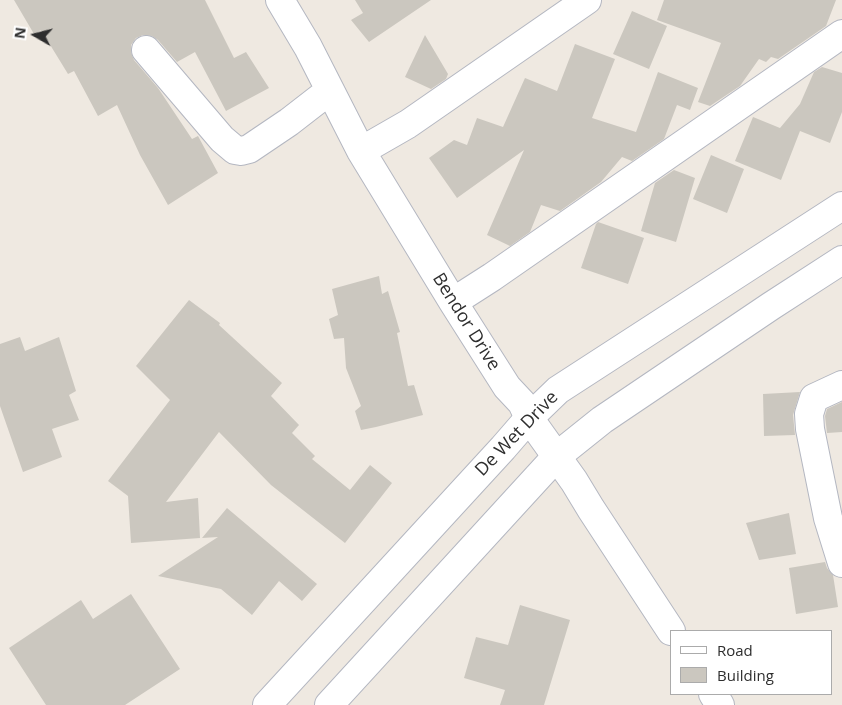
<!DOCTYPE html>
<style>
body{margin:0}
#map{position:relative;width:842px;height:705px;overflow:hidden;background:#efe9e1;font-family:"Open Sans",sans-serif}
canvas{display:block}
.legend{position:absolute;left:670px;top:630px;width:162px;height:65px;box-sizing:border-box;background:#fff;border:1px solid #ababab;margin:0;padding:6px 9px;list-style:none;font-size:15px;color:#2e2e2e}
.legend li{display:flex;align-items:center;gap:10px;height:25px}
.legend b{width:25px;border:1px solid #ababab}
.north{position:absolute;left:10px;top:10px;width:50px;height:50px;-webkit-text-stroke:4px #fff;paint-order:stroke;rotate:278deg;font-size:14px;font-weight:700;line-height:20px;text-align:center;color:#2e2e2e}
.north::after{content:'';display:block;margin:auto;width:18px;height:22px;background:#2e2e2e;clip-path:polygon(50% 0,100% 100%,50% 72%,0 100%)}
</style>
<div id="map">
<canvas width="842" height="705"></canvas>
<ul class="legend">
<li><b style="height:6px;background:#fff"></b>Road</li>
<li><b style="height:14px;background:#cbc7bf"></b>Building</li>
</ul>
<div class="north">N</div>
</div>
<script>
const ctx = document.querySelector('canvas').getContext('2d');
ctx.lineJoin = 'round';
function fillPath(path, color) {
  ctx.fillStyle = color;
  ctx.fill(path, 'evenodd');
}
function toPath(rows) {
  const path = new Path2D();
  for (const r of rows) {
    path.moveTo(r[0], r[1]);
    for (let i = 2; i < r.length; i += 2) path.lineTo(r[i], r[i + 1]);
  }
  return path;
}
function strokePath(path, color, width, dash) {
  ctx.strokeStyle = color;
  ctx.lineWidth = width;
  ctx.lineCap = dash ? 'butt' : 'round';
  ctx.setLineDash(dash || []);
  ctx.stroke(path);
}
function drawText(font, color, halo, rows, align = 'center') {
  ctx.font = font + ' "Open Sans",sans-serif';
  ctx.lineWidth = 4.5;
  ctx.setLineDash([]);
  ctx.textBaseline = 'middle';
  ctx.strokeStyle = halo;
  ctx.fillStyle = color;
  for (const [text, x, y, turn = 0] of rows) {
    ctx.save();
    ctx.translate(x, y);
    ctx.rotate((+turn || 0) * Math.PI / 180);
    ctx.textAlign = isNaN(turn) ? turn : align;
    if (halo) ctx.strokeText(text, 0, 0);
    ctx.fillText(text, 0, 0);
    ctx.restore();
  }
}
const building = toPath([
 [14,0,205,0,234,58,246,52,269,88,226,111,195,52,177,62,158,40,152,36,143,35,136,38,131,45,131,52,134,60,158,88,192,139,198,136,218,173,168,205,140,155,117,105,98,116,74,71,68,74,41,30,34,34],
 [355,0,431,0,369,42,351,20,363,13],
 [664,0,836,0,826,26,778,59,771,57,766,62,759,59,740,86,710,106,698,102,721,43,657,20],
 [632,11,667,26,649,69,613,54],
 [425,35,448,74,446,79,431,89,405,77],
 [575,44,615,59,592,118,636,132,658,72,698,88,690,110,677,105,664,139,632,161,622,157,601,182,560,211,541,205,530,232,510,246,487,235,524,150,457,198,429,158,454,140,467,145,477,118,503,127,525,78,557,91],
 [822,67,842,73,842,112,830,143,800,131,781,180,735,161,753,117,780,128,800,104,814,72],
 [711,155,744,169,727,213,693,199],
 [674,170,695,178,676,242,641,231,655,183],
 [598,222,644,238,628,284,581,268,596,224],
 [379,276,382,294,388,291,400,332,397,333,408,386,414,385,423,415,376,427,361,430,355,411,361,406,346,368,344,338,334,339,329,319,338,315,332,289],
 [189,300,220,323,219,325,282,383,271,396,299,425,292,433,315,456,312,459,350,490,370,465,392,483,345,543,271,485,219,432,166,502,198,498,200,538,131,543,128,496,108,481,170,400,136,366],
 [20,337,25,351,59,337,76,391,69,395,79,420,52,429,62,457,23,472,0,406,0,344],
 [800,392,793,415,795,435,764,436,763,394],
 [842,402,842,432,827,433,825,416,827,409],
 [227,508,317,584,302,601,279,581,252,615,221,589,158,576,218,537,202,538],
 [789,513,796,554,759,560,746,523],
 [825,562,827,568,833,575,838,607,796,614,789,568],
 [131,594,180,669,125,705,46,705,9,648,81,600,93,619],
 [520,605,570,620,544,705,500,705,505,690,464,678,476,637,508,645]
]);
const street = toPath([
 [280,0,308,47,361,151,453,302,507,387,522,403,529,418,574,481,591,509,671,631],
 [146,50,222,139,235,150,241,151,249,149,289,122,329,91],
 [361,151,408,124,587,0],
 [453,302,492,277,842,34],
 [842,385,814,398,809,414,810,429,828,518,842,563],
 [713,694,720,705]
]);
const secondary = toPath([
 [267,705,503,448,529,418,558,390,842,206],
 [329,705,557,456,602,420,771,306,842,260]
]);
const streetNames = [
 ["Bendor Drive",466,322,58],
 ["De Wet Drive",517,434,-46]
];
fillPath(building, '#cbc7bf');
strokePath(street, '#b4b7c1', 30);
strokePath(secondary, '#b4b7c1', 30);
strokePath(street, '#fff', 28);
strokePath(secondary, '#fff', 28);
drawText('18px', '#2e2e2e', '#fff', streetNames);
</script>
